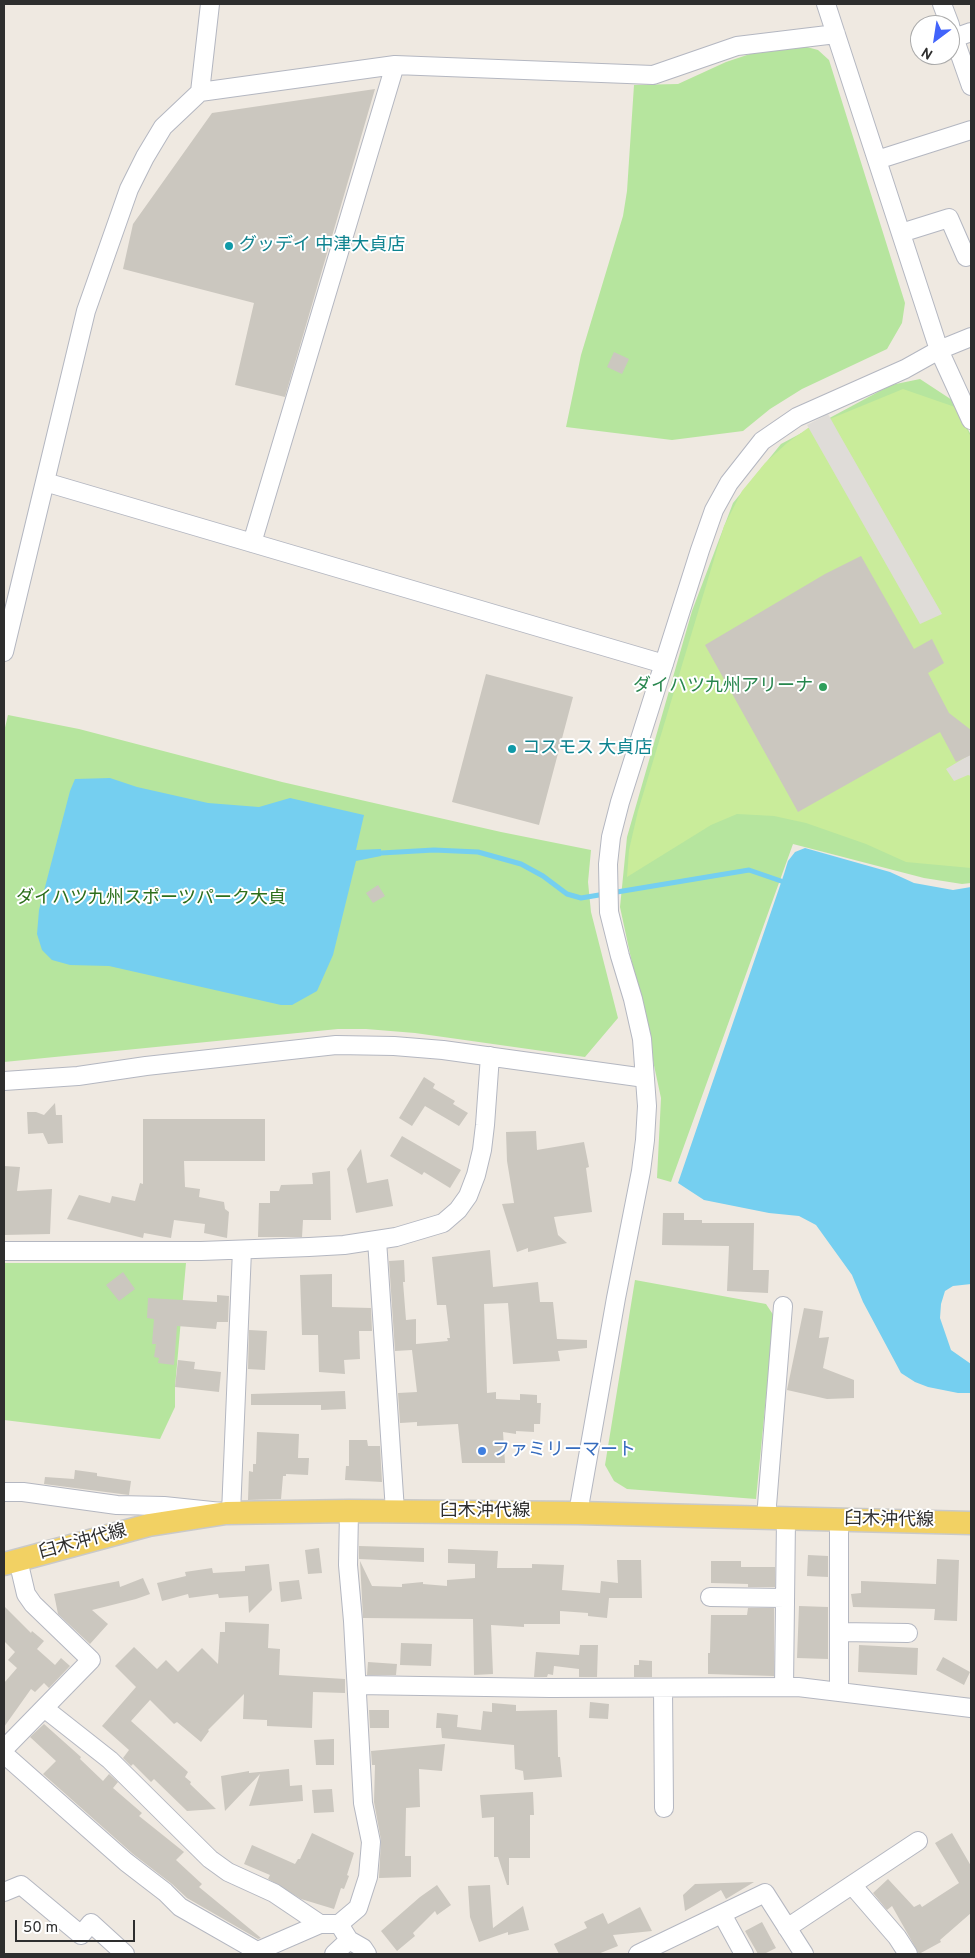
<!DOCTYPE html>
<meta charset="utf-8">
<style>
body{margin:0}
#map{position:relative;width:975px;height:1958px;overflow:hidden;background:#efe9e1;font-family:Overpass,sans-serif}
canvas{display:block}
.frame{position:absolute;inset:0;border:5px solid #2e2e2e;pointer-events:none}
.north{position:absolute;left:910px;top:15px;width:50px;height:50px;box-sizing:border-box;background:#fff;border:1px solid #ababab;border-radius:50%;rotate:211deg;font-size:14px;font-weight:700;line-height:20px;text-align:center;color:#2e2e2e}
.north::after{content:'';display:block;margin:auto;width:18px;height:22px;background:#4264fb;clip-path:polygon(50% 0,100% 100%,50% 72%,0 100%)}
.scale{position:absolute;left:15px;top:1920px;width:120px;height:22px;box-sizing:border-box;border:2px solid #2e2e2e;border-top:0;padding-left:6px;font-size:15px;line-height:18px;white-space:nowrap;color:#2e2e2e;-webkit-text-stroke:4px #fff;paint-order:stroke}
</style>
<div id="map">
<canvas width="975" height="1958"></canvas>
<div class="frame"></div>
<div class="north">N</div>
<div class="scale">50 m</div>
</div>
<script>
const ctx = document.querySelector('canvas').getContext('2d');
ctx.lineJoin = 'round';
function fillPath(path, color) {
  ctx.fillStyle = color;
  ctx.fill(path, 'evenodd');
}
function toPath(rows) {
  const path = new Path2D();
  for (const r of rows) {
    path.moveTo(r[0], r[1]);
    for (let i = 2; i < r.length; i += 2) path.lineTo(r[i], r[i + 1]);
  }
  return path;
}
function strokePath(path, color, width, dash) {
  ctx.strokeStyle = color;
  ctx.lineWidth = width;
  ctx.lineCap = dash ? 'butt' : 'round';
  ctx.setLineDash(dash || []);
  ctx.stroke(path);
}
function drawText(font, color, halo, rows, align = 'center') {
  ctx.font = font + ' Overpass,"Noto Sans JP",sans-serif';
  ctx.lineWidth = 4;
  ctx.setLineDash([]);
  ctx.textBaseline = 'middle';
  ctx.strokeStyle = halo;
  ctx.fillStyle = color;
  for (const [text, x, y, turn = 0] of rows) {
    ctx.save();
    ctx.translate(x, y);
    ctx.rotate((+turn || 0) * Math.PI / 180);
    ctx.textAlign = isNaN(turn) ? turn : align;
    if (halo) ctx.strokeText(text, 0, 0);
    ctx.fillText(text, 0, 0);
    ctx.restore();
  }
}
const green = toPath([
 [803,46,818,50,829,60,905,303,902,323,887,349,802,389,770,409,743,431,672,440,566,427,581,355,623,216,627,191,634,85,678,84,726,62,756,52],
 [920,379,952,400,971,435,971,883,962,884,924,878,793,844,671,1182,657,1178,661,1098,620,907,627,837,692,611,733,503,781,444,891,385],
 [8,715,79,729,282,782,501,832,591,850,588,882,591,912,618,1018,585,1057,415,1033,366,1029,338,1029,4,1062,4,732],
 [4,1263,186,1263,175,1387,175,1407,160,1439,4,1420],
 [635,1280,766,1304,774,1316,756,1499,627,1489,614,1481,605,1465]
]);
const pitch = toPath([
 [903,389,955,407,971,437,971,868,906,862,866,844,806,823,774,816,737,814,711,825,627,877,629,850,638,811,724,526,742,491,765,463,787,443,808,428]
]);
const plaza = toPath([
 [828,414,838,432,942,614,920,624,807,425],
 [971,754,971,776,968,775,954,781,946,769]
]);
const water = toPath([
 [110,778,137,787,208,803,259,807,290,798,364,815,356,850,381,849,381,856,356,861,333,955,317,991,292,1005,281,1005,109,966,70,965,52,960,42,950,37,934,39,910,70,791,75,779],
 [805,848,890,872,914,883,953,890,971,887,971,1284,953,1286,945,1291,941,1304,940,1318,951,1350,971,1364,971,1393,958,1393,928,1387,915,1382,901,1373,863,1302,852,1275,816,1225,799,1216,769,1213,704,1200,678,1183,784,874,788,861,795,852]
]);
const stream = toPath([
 [381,853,434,850,478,852,521,864,543,876,567,894,581,898,749,870,781,881]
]);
const building = toPath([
 [375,89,285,397,235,385,254,303,123,269,133,224,212,113],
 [614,352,629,359,622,374,607,367],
 [861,556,914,649,932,639,944,663,928,673,949,713,971,730,971,755,956,762,940,732,798,812,705,645,825,574],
 [486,674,573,697,539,825,452,802],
 [378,885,385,896,373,903,366,893],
 [424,1077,435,1084,433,1088,455,1101,453,1104,468,1113,459,1126,425,1106,412,1126,399,1118],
 [55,1103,56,1115,62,1115,63,1143,48,1144,43,1133,28,1134,27,1112,36,1112,44,1115],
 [143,1119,265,1119,265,1161,184,1161,185,1187,200,1189,199,1197,224,1202,225,1209,229,1212,227,1238,204,1233,205,1224,174,1220,171,1238,144,1233,143,1238,67,1219,79,1195,110,1203,112,1196,135,1201,140,1183,143,1184],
 [536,1131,537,1150,584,1142,589,1167,586,1168,592,1212,554,1217,558,1235,567,1243,528,1252,528,1248,517,1252,502,1204,514,1203,507,1161,506,1132],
 [402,1136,461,1170,450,1188,424,1172,422,1175,390,1156],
 [361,1149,367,1183,388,1179,393,1206,356,1213,347,1169],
 [4,1166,20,1167,17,1191,52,1189,50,1234,4,1235],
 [330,1171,331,1220,303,1220,302,1237,258,1237,259,1203,270,1203,270,1191,279,1191,281,1185,313,1184,312,1173],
 [663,1213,684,1213,684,1220,702,1220,702,1223,754,1223,753,1270,769,1270,768,1293,727,1291,729,1246,662,1245],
 [490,1250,493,1287,538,1282,540,1302,553,1302,557,1339,587,1340,587,1348,558,1351,560,1361,513,1364,508,1303,484,1304,487,1393,496,1392,496,1399,520,1400,520,1394,537,1395,537,1403,541,1403,540,1424,534,1424,534,1432,516,1431,516,1434,503,1432,505,1463,462,1463,458,1424,417,1426,417,1422,400,1423,398,1393,417,1392,412,1350,395,1351,389,1261,404,1260,405,1282,403,1282,406,1320,416,1319,416,1344,448,1341,447,1338,450,1338,446,1305,437,1305,432,1257],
 [123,1272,135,1289,119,1301,106,1285],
 [332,1274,332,1307,371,1308,372,1331,359,1331,360,1359,344,1360,345,1374,319,1372,318,1335,302,1335,300,1275],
 [217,1295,229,1296,228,1322,217,1322,216,1329,177,1326,174,1365,158,1363,159,1358,154,1357,156,1344,152,1344,154,1319,147,1318,148,1298,217,1302],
 [804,1308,823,1311,819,1338,829,1337,823,1368,854,1380,854,1398,827,1399,787,1390],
 [249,1330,267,1331,265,1370,248,1369],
 [178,1360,195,1362,194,1369,221,1372,219,1392,175,1387],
 [345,1391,346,1409,321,1410,321,1405,251,1405,251,1394],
 [257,1432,299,1434,298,1458,309,1458,308,1475,286,1474,286,1476,283,1476,281,1499,248,1500,249,1471,253,1472,253,1464,256,1464],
 [349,1440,367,1440,368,1446,380,1446,382,1482,345,1480,346,1466,349,1466],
 [75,1470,97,1473,97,1476,131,1481,129,1495,44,1484,45,1477,74,1479],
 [359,1546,424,1548,424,1562,359,1559],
 [319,1548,322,1573,308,1574,305,1550],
 [448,1549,498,1551,497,1568,532,1568,532,1564,564,1565,562,1590,600,1593,601,1581,618,1583,617,1560,641,1560,642,1598,609,1598,607,1618,588,1616,588,1613,560,1611,560,1624,524,1624,524,1627,491,1625,493,1674,474,1675,473,1619,363,1618,360,1561,372,1586,402,1587,402,1584,423,1582,423,1584,447,1586,447,1580,475,1578,475,1564,448,1563],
 [808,1555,828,1556,828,1577,807,1576],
 [937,1559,959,1560,957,1621,934,1620,935,1609,853,1607,851,1594,861,1593,861,1581,936,1584],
 [711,1561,741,1561,741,1567,775,1567,775,1587,748,1587,748,1584,711,1583],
 [269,1564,272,1590,249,1613,248,1596,219,1598,218,1594,189,1598,188,1594,162,1601,157,1583,186,1576,185,1572,212,1568,213,1573,245,1571,245,1566],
 [143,1578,150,1594,136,1599,92,1610,108,1624,90,1644,58,1614,54,1594,119,1581,120,1587],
 [299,1580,302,1599,281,1602,279,1582],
 [4,1606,31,1633,32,1631,44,1641,37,1649,55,1665,61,1658,70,1666,49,1688,44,1683,35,1692,31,1689,4,1727,4,1683,17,1668,8,1660,15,1652,4,1641],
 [799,1606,828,1607,828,1659,797,1658],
 [748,1608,774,1608,774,1676,708,1674,708,1653,710,1653,711,1615,747,1615],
 [225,1622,269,1624,268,1648,280,1649,279,1675,345,1679,345,1693,313,1692,312,1728,267,1726,267,1720,243,1719,244,1694,208,1730,209,1731,201,1742,177,1722,174,1724,150,1700,131,1721,188,1772,185,1777,191,1782,190,1784,216,1809,187,1811,154,1779,151,1782,133,1764,131,1766,123,1758,129,1750,102,1726,136,1687,115,1666,134,1647,157,1669,166,1660,178,1672,202,1648,218,1664,220,1632,225,1632],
 [401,1643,432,1644,431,1666,400,1665],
 [580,1645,598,1645,597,1677,579,1677,579,1669,554,1666,553,1675,548,1674,547,1677,534,1677,536,1652,579,1655],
 [859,1645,918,1648,917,1675,858,1672],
 [943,1657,970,1672,964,1685,936,1670],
 [639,1660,652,1661,652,1677,634,1677,634,1665,639,1665],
 [368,1662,397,1664,396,1675,367,1675],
 [590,1702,609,1704,608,1719,589,1718],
 [492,1703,516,1705,516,1711,557,1710,558,1757,560,1757,562,1777,524,1780,523,1771,515,1769,514,1745,442,1738,441,1728,436,1728,437,1713,458,1715,457,1727,481,1730,483,1711,492,1712],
 [369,1710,389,1710,389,1728,370,1728],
 [44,1724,81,1757,80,1759,103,1781,109,1774,118,1782,113,1788,142,1813,139,1816,184,1852,176,1860,202,1884,199,1887,261,1938,258,1939,187,1898,172,1884,133,1854,43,1774,56,1761,30,1737],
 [334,1739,334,1765,316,1765,314,1740],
 [445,1744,442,1771,419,1769,420,1807,406,1808,405,1856,411,1856,411,1877,379,1878,381,1840,374,1802,375,1765,372,1765,371,1751],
 [289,1769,290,1786,302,1785,303,1801,249,1806,260,1774,225,1811,221,1776,249,1771,249,1773],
 [332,1789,334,1812,314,1813,312,1790],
 [533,1792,534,1815,530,1815,530,1858,509,1858,509,1885,507,1885,498,1857,494,1857,494,1817,482,1818,480,1795],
 [312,1833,354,1853,347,1875,349,1876,344,1889,341,1888,334,1909,301,1899,268,1879,270,1875,244,1864,252,1845,295,1864,298,1859,300,1859],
 [952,1833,971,1866,971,1913,940,1940,941,1942,919,1954,892,1906,887,1910,873,1893,888,1879,914,1907,920,1904,922,1907,959,1883,935,1843],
 [754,1882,726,1899,721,1890,685,1911,683,1895,695,1884],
 [437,1885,451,1905,437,1915,435,1911,413,1933,415,1936,397,1951,381,1931,420,1897],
 [490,1885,493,1928,523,1906,529,1930,508,1935,508,1932,479,1942,470,1917,468,1886],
 [640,1907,652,1931,613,1935,618,1946,598,1954,559,1954,554,1944,587,1928,584,1922,603,1913,608,1924],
 [762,1922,776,1948,764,1954,758,1954,745,1931]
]);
const minor = toPath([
 [826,4,939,350,971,420],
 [942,4,950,25],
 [950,26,971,86],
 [954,38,971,32],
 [200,92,395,65,653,75,737,46,836,34],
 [877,160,971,130],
 [901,233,949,218,966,257,971,255],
 [45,482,664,664],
 [252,543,395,65],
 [4,652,86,311,129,189,145,157,163,127,200,92,210,4],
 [4,1081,78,1076,146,1066,336,1045,394,1046,443,1050,645,1078],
 [377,1240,395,1511],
 [4,1251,201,1251,309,1247,344,1245,396,1237,443,1223,458,1210,468,1196,476,1175,482,1150,485,1125,490,1056],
 [4,1492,23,1492,117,1505,164,1506,231,1513,242,1250],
 [578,1513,616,1298,641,1171,645,1140,647,1106,642,1039,633,999,620,956,609,912,608,864,611,837,620,802,700,550,714,510,729,483,762,441,797,417,905,369,939,350,971,337],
 [766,1518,783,1306],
 [710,1597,785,1598],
 [839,1632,908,1633],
 [357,1685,550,1688,798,1687,971,1708],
 [784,1687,786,1518],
 [663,1688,664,1808],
 [839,1692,839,1520],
 [44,1708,110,1760,210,1859,228,1872,274,1893,320,1924],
 [4,1749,91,1660,33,1604,26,1594,18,1560],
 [4,1754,126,1862,165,1892,180,1907,257,1951],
 [852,1885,897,1937,908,1954],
 [4,1892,21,1885,81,1935,91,1923,125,1954],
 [722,1914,744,1954],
 [339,1924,349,1940,363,1948,367,1954],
 [787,1928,918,1841],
 [251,1954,320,1924,339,1924,358,1908,368,1877,371,1842,363,1803,353,1621,348,1565,349,1511],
 [334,1954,349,1940],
 [638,1954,765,1893,804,1954]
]);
const major = toPath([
 [4,1564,149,1525,226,1513,349,1511,578,1513,971,1523]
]);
const markers = [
 [229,246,5,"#0f9aa8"],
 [823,687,5,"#2e9e5b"],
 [512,749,5,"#0f9aa8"],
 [482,1451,5,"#3f7fe0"]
];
const cultureNames = [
 ["グッデイ 中津大貞店",239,246],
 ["コスモス 大貞店",522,749]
];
const leisureNames = [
 ["ダイハツ九州アリーナ",813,687]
];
const parkNames = [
 ["ダイハツ九州スポーツパーク大貞",151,899]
];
const shopNames = [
 ["ファミリーマート",492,1451]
];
const streetNames = [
 ["臼木沖代線",485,1512],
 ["臼木沖代線",889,1521,1],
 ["臼木沖代線",83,1543,-15]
];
fillPath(green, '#b6e59e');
fillPath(pitch, '#c9ec9a');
fillPath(plaza, '#dfdcd8');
fillPath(water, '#75cff0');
strokePath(stream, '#75cff0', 5);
fillPath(building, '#cbc7bf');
strokePath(minor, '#b4b7c1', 20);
strokePath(major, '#c9c9c9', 25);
strokePath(minor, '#fff', 18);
strokePath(major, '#f2d163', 22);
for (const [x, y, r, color] of markers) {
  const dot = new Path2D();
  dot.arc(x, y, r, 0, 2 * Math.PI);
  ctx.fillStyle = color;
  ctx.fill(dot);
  strokePath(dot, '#fff', 2);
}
drawText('18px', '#0d838f', '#fff', cultureNames, 'left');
drawText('18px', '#27864d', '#fff', leisureNames, 'right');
drawText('18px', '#2c6e1b', '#fff', parkNames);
drawText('18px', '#366cbe', '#fff', shopNames, 'left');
drawText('18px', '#2e2e2e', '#fff', streetNames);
</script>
